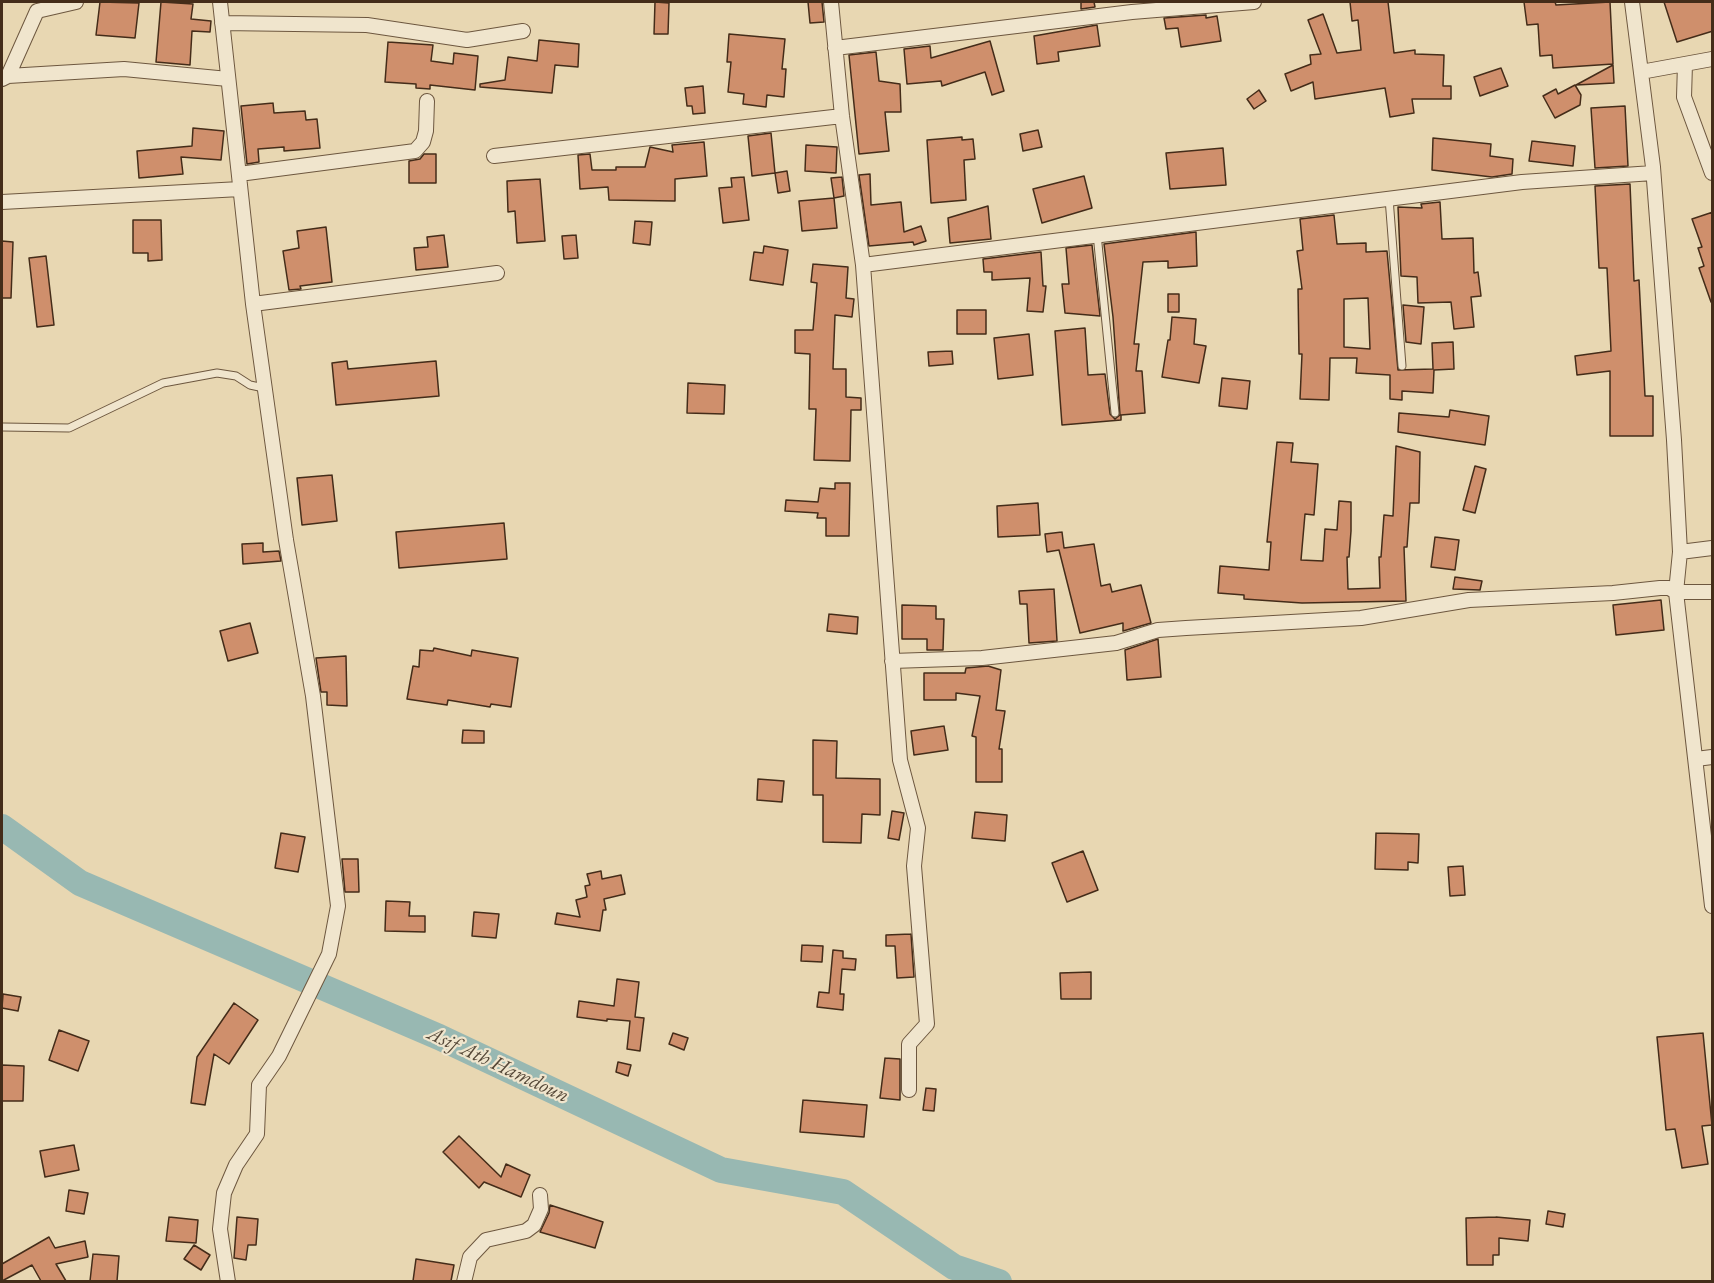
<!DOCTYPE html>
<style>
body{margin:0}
#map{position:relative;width:1714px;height:1283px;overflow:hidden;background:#e8d7b2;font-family:"EB Garamond",serif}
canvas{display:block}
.frame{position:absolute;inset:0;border:3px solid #442c19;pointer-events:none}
</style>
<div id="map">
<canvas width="1714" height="1283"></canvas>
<div class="frame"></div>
</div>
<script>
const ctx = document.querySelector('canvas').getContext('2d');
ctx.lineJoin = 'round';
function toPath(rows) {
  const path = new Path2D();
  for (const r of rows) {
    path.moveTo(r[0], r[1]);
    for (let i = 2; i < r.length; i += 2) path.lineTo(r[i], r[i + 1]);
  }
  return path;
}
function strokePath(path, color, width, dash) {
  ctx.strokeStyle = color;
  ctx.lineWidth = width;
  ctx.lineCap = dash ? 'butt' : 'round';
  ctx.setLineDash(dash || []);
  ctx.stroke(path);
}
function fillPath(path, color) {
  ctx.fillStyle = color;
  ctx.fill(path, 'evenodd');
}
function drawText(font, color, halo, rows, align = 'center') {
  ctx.font = font + ' "EB Garamond",serif';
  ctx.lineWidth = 4.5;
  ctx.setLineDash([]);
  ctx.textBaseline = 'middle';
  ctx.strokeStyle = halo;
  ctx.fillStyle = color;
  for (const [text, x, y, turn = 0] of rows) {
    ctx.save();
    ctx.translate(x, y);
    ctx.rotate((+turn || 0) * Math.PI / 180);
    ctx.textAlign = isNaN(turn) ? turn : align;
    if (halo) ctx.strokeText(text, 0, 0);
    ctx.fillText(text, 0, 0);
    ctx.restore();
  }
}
const river = toPath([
 [2,827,80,883,439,1037,721,1170,843,1192,954,1267,999,1282]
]);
const building = toPath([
 [100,2,139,3,135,38,96,35,100,2],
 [161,2,193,4,191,19,211,21,210,32,192,31,190,65,156,62,161,2],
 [655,2,669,3,668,34,654,34,655,2],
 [808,2,822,2,824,22,810,23,808,2],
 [1081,2,1094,2,1095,7,1081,9,1081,2],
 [1350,2,1388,2,1394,53,1415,50,1415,54,1444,55,1443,86,1451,86,1451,99,1412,99,1414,113,1390,117,1385,88,1315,99,1313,82,1291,91,1285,74,1311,64,1310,55,1321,54,1308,20,1323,14,1337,53,1361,50,1358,20,1352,21,1350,2],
 [1524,2,1555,2,1556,5,1610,2,1613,64,1553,68,1552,55,1540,56,1538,24,1527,25,1524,2],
 [1664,2,1713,2,1713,31,1677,42,1664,2],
 [1206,15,1206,18,1217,16,1221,41,1181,47,1178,28,1166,29,1164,18,1206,15],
 [1097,25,1100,46,1058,52,1059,61,1037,64,1034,36,1097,25],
 [729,34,785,39,782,69,786,69,784,97,767,95,766,107,743,104,744,94,728,92,731,62,727,62,729,34],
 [539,40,579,44,578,67,555,65,552,93,480,87,480,84,505,80,508,57,537,61,539,40],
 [990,41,1004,91,992,95,985,72,942,86,941,81,907,84,904,49,930,46,931,58,990,41],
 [388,42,433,45,431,61,453,64,454,53,478,56,475,90,430,85,430,89,416,88,416,84,385,82,388,42],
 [876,52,879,81,900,84,901,112,885,112,889,151,859,154,849,55,876,52],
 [1613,65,1614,83,1576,85,1613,65],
 [1501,68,1508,86,1480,96,1474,77,1501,68],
 [1575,85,1581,95,1580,105,1555,118,1543,96,1556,89,1558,94,1575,85],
 [703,86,705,113,693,114,692,106,687,106,685,88,703,86],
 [1259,90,1266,101,1254,109,1247,99,1259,90],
 [273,103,274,113,305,111,306,120,317,119,320,148,284,151,284,147,258,149,259,162,247,164,241,106,273,103],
 [1625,106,1628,166,1595,168,1591,108,1625,106],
 [193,128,224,131,221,160,181,157,183,174,139,178,137,151,192,146,193,128],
 [1038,130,1042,147,1023,151,1020,134,1038,130],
 [771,133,775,173,787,171,790,191,778,193,775,173,752,176,748,136,771,133],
 [962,137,962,140,973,139,975,159,964,160,966,200,931,203,927,140,962,137],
 [1433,138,1491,144,1490,156,1513,159,1512,174,1492,177,1432,170,1433,138],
 [1532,141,1575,146,1573,166,1529,161,1532,141],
 [704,142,707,176,675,179,675,201,609,200,608,187,580,189,578,155,590,154,592,170,616,170,616,167,645,167,650,147,673,152,672,145,704,142],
 [806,145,837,147,836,173,805,171,806,145],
 [1223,148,1226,185,1170,189,1166,153,1223,148],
 [424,154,436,154,436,183,409,183,409,161,420,159,424,154],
 [870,174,871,205,901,202,904,232,921,226,926,241,914,245,913,242,869,246,859,175,870,174],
 [1084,176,1092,208,1042,223,1033,189,1084,176],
 [744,177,749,220,723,223,719,188,732,187,731,178,744,177],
 [842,177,844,196,834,198,831,178,842,177],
 [540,179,545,241,517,243,515,211,508,212,507,181,540,179],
 [1630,184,1634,281,1639,280,1645,396,1653,396,1653,436,1610,436,1610,371,1577,375,1575,356,1611,351,1607,268,1599,268,1595,186,1630,184],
 [834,198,837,228,802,231,799,201,834,198],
 [1440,202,1442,239,1473,238,1474,273,1478,272,1481,296,1471,297,1474,327,1454,329,1451,302,1418,303,1417,277,1401,276,1398,207,1422,208,1421,204,1440,202],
 [988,206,991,239,950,243,948,218,988,206],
 [1713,212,1713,302,1711,302,1699,268,1704,266,1698,248,1702,247,1692,219,1713,212],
 [1334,215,1337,244,1366,243,1366,252,1387,251,1398,370,1433,369,1432,343,1453,342,1454,369,1434,370,1433,393,1402,391,1402,400,1390,399,1390,375,1356,373,1357,358,1330,358,1329,400,1300,399,1302,354,1299,354,1298,289,1302,289,1297,251,1303,250,1300,219,1334,215],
 [1368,298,1370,349,1344,347,1344,299,1368,298],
 [133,220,161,220,162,260,148,261,148,253,133,253,133,220],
 [635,221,652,222,650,245,633,243,635,221],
 [326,227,332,282,300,286,301,289,289,290,283,251,299,248,297,231,326,227],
 [1196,232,1197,266,1168,268,1168,261,1143,262,1134,344,1139,344,1136,371,1142,371,1145,413,1121,415,1121,420,1062,425,1055,331,1085,328,1088,375,1105,374,1110,414,1115,419,1120,415,1113,317,1104,244,1196,232],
 [444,235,448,267,416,270,414,248,428,247,427,237,444,235],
 [576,235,578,258,564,259,562,236,576,235],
 [2,241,13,242,11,298,2,298,2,241],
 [1092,245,1100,316,1065,313,1062,284,1069,284,1066,248,1092,245],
 [764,246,788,250,783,285,750,280,754,252,763,253,764,246],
 [1041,252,1043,286,1046,286,1043,312,1027,311,1030,278,992,280,992,272,984,272,983,259,1041,252],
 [46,256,54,325,37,327,29,258,46,256],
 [813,264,848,267,846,298,854,299,852,317,835,315,833,369,846,369,846,397,861,398,861,410,851,410,850,461,814,460,816,409,809,409,810,354,795,353,795,330,813,330,817,283,811,282,813,264],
 [1168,294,1179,294,1179,312,1168,312,1168,294],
 [1403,305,1424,307,1421,344,1406,342,1403,305],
 [957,310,986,310,986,334,957,334,957,310],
 [1172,317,1196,319,1194,344,1206,346,1199,383,1162,377,1168,340,1170,340,1172,317],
 [1029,334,1033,375,998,379,994,338,1029,334],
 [952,351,953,364,929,366,928,352,952,351],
 [347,361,348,369,436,361,439,396,336,405,332,363,347,361],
 [1222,378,1250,381,1247,409,1219,406,1222,378],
 [688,383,725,385,724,414,687,413,688,383],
 [1450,410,1489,416,1485,445,1398,432,1399,413,1449,417,1450,410],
 [1277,442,1293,443,1291,462,1318,464,1314,515,1305,514,1301,560,1323,561,1325,529,1337,530,1339,501,1351,502,1351,531,1349,557,1347,557,1348,589,1351,589,1380,588,1379,557,1381,557,1384,515,1393,516,1396,446,1420,452,1419,503,1410,503,1407,547,1404,547,1406,601,1302,603,1244,599,1244,595,1218,593,1220,566,1269,570,1271,542,1267,542,1277,442],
 [1475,466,1486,469,1475,513,1463,510,1475,466],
 [332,475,337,521,302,525,297,478,332,475],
 [835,483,850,483,849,536,826,536,826,518,817,518,818,513,785,511,786,500,818,502,820,488,835,489,835,483],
 [1038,503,1040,535,998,537,997,506,1038,503],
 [504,523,507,559,399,568,396,532,504,523],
 [1062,532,1064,548,1094,544,1101,586,1110,584,1112,592,1141,585,1151,623,1123,631,1123,623,1080,633,1059,550,1047,552,1045,534,1062,532],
 [1435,537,1459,540,1455,570,1431,567,1435,537],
 [263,543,263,552,279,551,281,561,243,564,242,544,263,543],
 [1455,577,1482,581,1480,590,1453,589,1455,577],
 [1054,589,1057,641,1029,643,1027,604,1020,604,1019,591,1054,589],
 [1661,600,1664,630,1616,635,1613,605,1661,600],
 [902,605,936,606,936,619,944,619,943,650,927,650,927,639,902,639,902,605],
 [829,614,858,617,857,634,827,631,829,614],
 [250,623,258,653,228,661,220,631,250,623],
 [1158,639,1161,677,1127,680,1125,650,1158,639],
 [434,648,471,656,472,650,518,658,511,707,491,704,490,707,448,700,447,705,407,699,413,666,419,667,420,650,433,651,434,648],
 [346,656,347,706,327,705,327,692,321,692,316,658,346,656],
 [988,666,1001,670,996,710,1005,711,999,749,1002,749,1002,782,976,782,976,737,972,736,980,696,956,693,956,700,924,700,924,673,965,673,966,668,988,666],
 [944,726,948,750,914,755,911,731,944,726],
 [463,730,484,731,484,743,462,743,463,730],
 [813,740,837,741,836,778,880,779,880,815,862,814,861,843,823,842,823,795,813,795,813,740],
 [758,779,784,781,782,802,757,800,758,779],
 [892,811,904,813,899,840,888,838,892,811],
 [975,812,1007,815,1005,841,972,838,975,812],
 [281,833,305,837,298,872,275,868,281,833],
 [1376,833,1419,834,1418,863,1408,862,1408,870,1375,869,1376,833],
 [1083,851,1098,890,1067,902,1052,863,1083,851],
 [342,859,358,859,359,892,345,892,342,859],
 [1463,866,1465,895,1450,896,1448,867,1463,866],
 [601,871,602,879,621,875,625,894,604,899,606,910,603,910,600,931,555,924,557,913,580,917,576,900,587,897,585,886,590,885,587,874,601,871],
 [386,901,410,902,409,916,425,916,425,932,385,931,386,901],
 [474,912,499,914,496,938,472,936,474,912],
 [911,934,914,977,897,978,895,946,886,946,886,935,911,934],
 [802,945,823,946,822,962,801,961,802,945],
 [833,950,843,951,843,958,856,959,855,970,842,969,840,994,844,994,843,1010,817,1007,819,992,829,993,833,950],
 [1091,972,1091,999,1061,999,1060,973,1091,972],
 [617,979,639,982,635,1017,644,1018,640,1051,627,1049,630,1021,607,1019,607,1021,577,1017,579,1001,614,1006,617,979],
 [3,994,21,997,18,1011,2,1008,3,994],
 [234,1003,258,1020,229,1064,214,1054,205,1105,191,1103,197,1057,234,1003],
 [59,1030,89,1041,78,1071,49,1060,59,1030],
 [673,1033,688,1038,684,1050,669,1044,673,1033],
 [1703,1033,1712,1125,1702,1126,1708,1164,1682,1168,1675,1129,1666,1130,1657,1037,1703,1033],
 [885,1058,900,1059,900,1100,880,1098,885,1058],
 [618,1062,631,1065,628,1076,616,1072,618,1062],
 [2,1065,24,1066,23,1101,2,1101,2,1065],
 [926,1088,936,1089,934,1111,923,1110,926,1088],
 [803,1100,867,1105,864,1137,800,1132,803,1100],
 [459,1136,501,1177,506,1164,530,1175,521,1197,484,1182,479,1188,443,1152,459,1136],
 [74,1145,79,1170,45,1177,40,1151,74,1145],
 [69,1190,88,1193,84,1214,66,1211,69,1190],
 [550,1205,603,1222,595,1248,540,1232,549,1213,550,1205],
 [1548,1211,1565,1214,1563,1227,1546,1224,1548,1211],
 [169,1217,198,1220,196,1243,166,1241,169,1217],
 [237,1217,258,1219,256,1245,248,1245,246,1260,234,1258,237,1217],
 [1496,1217,1530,1220,1528,1241,1499,1238,1499,1255,1493,1255,1493,1265,1467,1265,1466,1218,1496,1217],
 [49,1237,55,1248,85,1241,88,1257,56,1264,66,1281,41,1281,32,1265,2,1281,2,1264,49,1237],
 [194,1245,210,1255,201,1270,184,1259,194,1245],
 [93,1254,119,1256,117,1281,90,1281,93,1254],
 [416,1259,454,1265,451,1281,413,1281,416,1259]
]);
const lane = toPath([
 [1389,198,1402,366],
 [1097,234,1115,413],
 [3,427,69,428,163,383,217,373,236,376,250,385,264,388]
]);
const street = toPath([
 [220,2,253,304,286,540,313,696,338,906,329,954,279,1056,259,1085,257,1134,236,1165,224,1193,220,1229,228,1282],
 [831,2,842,116,863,265,900,760,918,828,914,866,927,1024,909,1044,909,1090],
 [1632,2,1653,167,1674,440,1680,552,1676,592,1712,906],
 [222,23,367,25,467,40,523,31],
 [835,48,1132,12,1254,2],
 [1685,64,1684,97,1712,173],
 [1641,72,1712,59],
 [8,76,37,11,76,2],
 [2,79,8,76,124,69,228,79],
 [494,156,842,116],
 [239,174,415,151,423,142,426,131,427,101],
 [2,202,240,189],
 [863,265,1522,182,1653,173],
 [253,304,497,273],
 [1680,552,1712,548],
 [892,661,982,658,1116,643,1158,630,1186,628,1361,618,1469,600,1613,593,1660,588,1669,588,1676,592,1712,592],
 [1696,759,1712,757],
 [464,1282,470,1257,486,1240,526,1231,534,1225,541,1209,540,1195]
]);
const waterNames = [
 ["Asif Ath Hamdoun",498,1065,25]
];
strokePath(river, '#98b8b2', 26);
fillPath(building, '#cf8f6c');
strokePath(building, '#442c19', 1.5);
strokePath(lane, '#6d573f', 9);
strokePath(street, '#6d573f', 16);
strokePath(lane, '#f0e5cd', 7);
strokePath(street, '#f0e5cd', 14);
drawText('italic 21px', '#554838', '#f0e5cd', waterNames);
</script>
